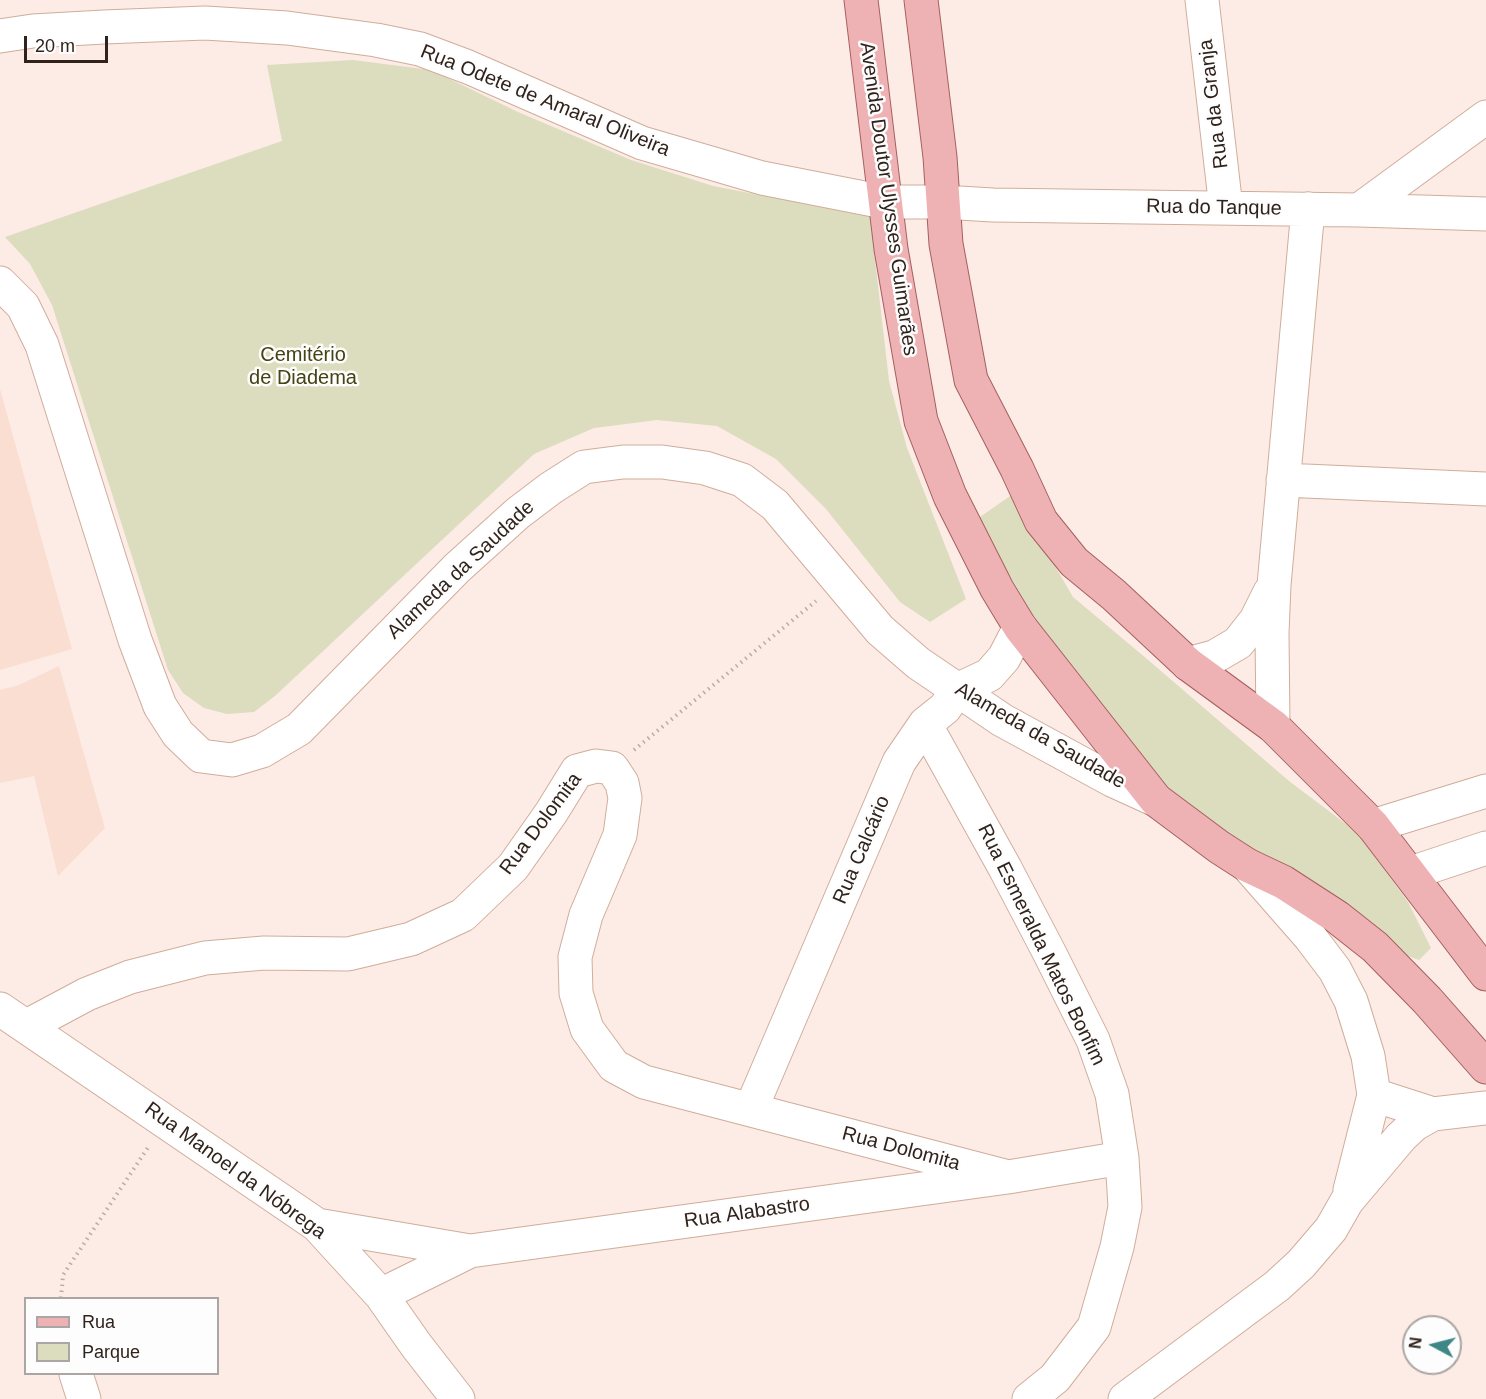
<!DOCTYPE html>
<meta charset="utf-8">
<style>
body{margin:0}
#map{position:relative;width:1486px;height:1399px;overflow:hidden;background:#fcece5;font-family:Helvetica,sans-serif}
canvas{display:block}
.legend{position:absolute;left:24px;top:1297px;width:195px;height:78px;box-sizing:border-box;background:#fdfdfd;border:2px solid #aba6a3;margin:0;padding:8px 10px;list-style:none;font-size:18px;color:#30231c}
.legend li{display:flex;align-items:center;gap:12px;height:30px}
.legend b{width:30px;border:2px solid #aba6a3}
.north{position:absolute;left:1402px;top:1315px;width:60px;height:60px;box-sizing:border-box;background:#fdfdfd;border:2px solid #aba6a3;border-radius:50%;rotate:277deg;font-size:16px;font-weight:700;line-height:24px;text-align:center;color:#30231c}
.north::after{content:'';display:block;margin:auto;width:21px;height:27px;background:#3f8787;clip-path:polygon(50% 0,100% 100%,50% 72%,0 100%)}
.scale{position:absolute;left:24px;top:36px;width:84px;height:27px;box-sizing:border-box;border:3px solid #30231c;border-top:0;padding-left:8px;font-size:18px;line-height:21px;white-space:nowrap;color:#30231c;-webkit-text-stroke:4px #fdfdfd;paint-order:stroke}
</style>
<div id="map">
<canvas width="1486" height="1399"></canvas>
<ul class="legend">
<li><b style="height:8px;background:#efb2b4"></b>Rua</li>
<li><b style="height:16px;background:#dcdcbe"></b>Parque</li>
</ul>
<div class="north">N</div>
<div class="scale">20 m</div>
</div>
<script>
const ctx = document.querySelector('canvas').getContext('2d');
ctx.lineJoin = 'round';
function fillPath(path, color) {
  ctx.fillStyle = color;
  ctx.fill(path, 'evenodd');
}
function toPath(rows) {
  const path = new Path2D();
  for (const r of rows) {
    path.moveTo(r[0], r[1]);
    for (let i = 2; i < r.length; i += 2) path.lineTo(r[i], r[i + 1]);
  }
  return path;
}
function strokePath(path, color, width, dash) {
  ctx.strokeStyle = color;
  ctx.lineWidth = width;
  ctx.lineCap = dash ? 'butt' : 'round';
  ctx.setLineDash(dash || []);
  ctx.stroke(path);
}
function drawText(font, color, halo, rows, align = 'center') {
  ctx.font = font + ' Helvetica,sans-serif';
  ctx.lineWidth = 5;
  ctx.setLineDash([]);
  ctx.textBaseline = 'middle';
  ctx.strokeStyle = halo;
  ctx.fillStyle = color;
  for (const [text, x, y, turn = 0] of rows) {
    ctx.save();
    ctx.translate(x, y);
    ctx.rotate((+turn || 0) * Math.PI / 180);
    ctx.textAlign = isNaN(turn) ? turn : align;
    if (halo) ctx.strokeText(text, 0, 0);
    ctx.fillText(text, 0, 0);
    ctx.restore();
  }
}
const built = toPath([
 [0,389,72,649,0,670],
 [59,666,105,828,58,876,34,776,0,783,0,690,19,685]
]);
const green = toPath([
 [353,60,431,70,518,112,631,160,713,186,870,216,889,381,907,448,966,599,930,622,900,602,826,509,776,459,717,426,657,420,594,428,534,454,276,695,254,712,227,714,204,708,183,693,168,670,52,305,30,264,5,237,282,141,267,65],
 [1013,494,1073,597,1147,659,1289,781,1358,833,1408,902,1431,948,1419,960,1405,955,1239,839,1184,806,1123,737,1093,692,1037,622,977,519]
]);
const path = toPath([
 [634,750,816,601],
 [61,1298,63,1275,149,1146]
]);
const minor = toPath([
 [1202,0,1226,208],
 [0,36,33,31,104,27,205,23,287,28,376,40,420,49,468,67,642,143,762,178,884,202,942,202,993,205,1359,210,1486,214],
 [1359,210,1486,117],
 [0,283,23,306,42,345,135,640,160,706,178,734,201,756,232,760,262,751,299,729,457,568,518,513,551,488,584,467,623,462,662,462,705,468,742,480,775,505,880,630,918,663,1002,720,1112,780,1156,800],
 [1283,480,1486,489],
 [1188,664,1214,657,1238,643,1256,620,1270,592],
 [925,724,1005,868,1050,954,1093,1040,1112,1094,1122,1158,1125,1207,1117,1247,1094,1327,1055,1378,1029,1399],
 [1273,726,1272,633,1274,585,1308,209],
 [1373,826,1486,791],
 [1247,865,1310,937,1335,970,1351,1001,1368,1056,1374,1095,1350,1190],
 [1411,873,1486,848],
 [0,1009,317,1225,381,1295,416,1345,458,1399],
 [27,1026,87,994,130,977,205,958,264,953,348,954,411,939,463,915,513,867,551,813,577,771,596,766,612,768,622,783,625,798,620,835,586,915,575,957,576,993,587,1029,614,1066,644,1082,1008,1177],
 [1374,1095,1433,1114],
 [751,1109,899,762,925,724,945,708,957,690,989,675,1004,658,1020,627],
 [317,1225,470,1251],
 [381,1295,470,1251,1008,1177,1122,1158],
 [76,1374,84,1399],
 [1125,1399,1277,1286,1301,1264,1331,1229,1347,1201,1401,1137,1415,1124,1433,1114,1486,1108]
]);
const major = toPath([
 [861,0,891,249,921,421,950,496,997,589,1020,627,1156,800,1219,847,1247,865,1283,882,1337,917,1375,947,1427,1000,1486,1067],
 [921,0,940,157,946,244,971,380,1017,469,1041,521,1074,562,1114,595,1188,664,1273,726,1373,826,1486,974]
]);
const streetNames = [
 ["Rua Odete de Amaral Oliveira",545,101,22],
 ["Rua da Granja",1214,104,-97],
 ["Avenida Doutor Ulysses Guimarães",888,199,82],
 ["Rua do Tanque",1214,208,1],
 ["Alameda da Saudade",461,570,-43],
 ["Alameda da Saudade",1040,736,30],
 ["Rua Dolomita",541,824,-53],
 ["Rua Calcário",862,850,-67],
 ["Rua Esmeralda Matos Bonfim",1041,945,64],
 ["Rua Dolomita",901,1149,15],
 ["Rua Manoel da Nóbrega",235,1171,36],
 ["Rua Alabastro",747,1213,-8]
];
const parkNames = [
 ["Cemitério",303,355],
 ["de Diadema",303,378]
];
fillPath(built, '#faded1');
fillPath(green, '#dcdcbe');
strokePath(minor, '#d0ad9b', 35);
strokePath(major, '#a65f5e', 35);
strokePath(path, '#baaba4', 4, [1.5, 4.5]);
strokePath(minor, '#fff', 33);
strokePath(major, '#efb2b4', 33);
drawText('20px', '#30231c', '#fdfdfd', streetNames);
drawText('20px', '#454213', '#fdfdfd', parkNames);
</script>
